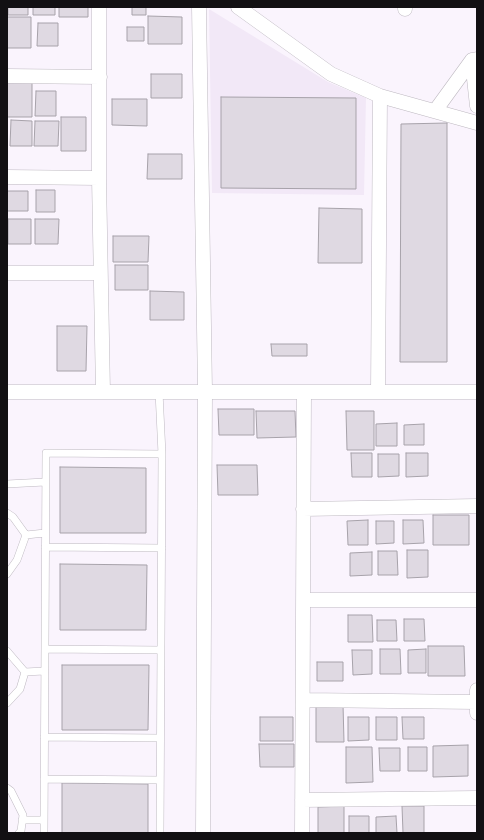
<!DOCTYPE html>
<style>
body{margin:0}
#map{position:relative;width:484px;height:840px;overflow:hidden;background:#faf4fd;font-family:Roboto,sans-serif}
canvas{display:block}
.frame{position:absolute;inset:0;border:8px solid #121013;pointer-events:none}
</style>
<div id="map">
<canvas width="484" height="840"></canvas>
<div class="frame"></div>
</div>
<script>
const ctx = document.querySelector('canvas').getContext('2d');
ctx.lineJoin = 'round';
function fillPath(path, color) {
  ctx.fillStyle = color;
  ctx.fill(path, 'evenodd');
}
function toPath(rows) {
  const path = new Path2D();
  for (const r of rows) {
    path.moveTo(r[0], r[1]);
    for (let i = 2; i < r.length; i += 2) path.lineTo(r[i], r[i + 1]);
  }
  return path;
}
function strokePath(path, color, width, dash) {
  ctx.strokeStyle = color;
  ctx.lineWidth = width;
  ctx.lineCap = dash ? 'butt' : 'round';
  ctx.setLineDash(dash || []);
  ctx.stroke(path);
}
const built = toPath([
 [209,9,328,82,366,98,364,195,212,193]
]);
const building = toPath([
 [8,7,28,7,28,15,8,15,8,7],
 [33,7,55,7,55,15,33,15,33,7],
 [59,7,88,7,88,17,59,17,59,7],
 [132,7,146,7,146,15,132,15,132,7],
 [148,16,182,17,182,44,148,44,148,16],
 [7,17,31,17,31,48,7,48,7,17],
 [38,23,58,23,58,46,37,46,38,23],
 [127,27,144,27,144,41,127,41,127,27],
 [151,74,182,74,182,98,151,98,151,74],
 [7,82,32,82,32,117,7,117,7,82],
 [36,91,56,91,56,116,35,116,36,91],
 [221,97,356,98,356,189,221,188,221,97],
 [112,99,147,99,147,126,112,125,112,99],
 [61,117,86,117,86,151,61,151,61,117],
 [11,120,32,121,32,146,10,146,11,120],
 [35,121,59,121,58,146,34,146,35,121],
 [447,123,447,362,400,362,401,124,447,123],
 [148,154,182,154,182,179,147,179,148,154],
 [36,190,55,190,55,212,36,212,36,190],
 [7,191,28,191,28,211,7,211,7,191],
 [319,208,362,209,362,263,318,263,319,208],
 [8,219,31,219,31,244,8,244,8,219],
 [35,219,59,219,58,244,35,244,35,219],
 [113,236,149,236,148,262,113,262,113,236],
 [115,265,148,265,148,290,115,290,115,265],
 [150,291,184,292,184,320,150,320,150,291],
 [57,326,87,326,86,371,57,371,57,326],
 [271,344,307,344,307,356,272,356,271,344],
 [218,409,254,409,254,435,219,435,218,409],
 [256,411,295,411,296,437,257,438,256,411],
 [346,411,374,411,374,450,347,450,346,411],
 [397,423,397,446,376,446,376,424,397,423],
 [424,424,424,445,404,445,404,425,424,424],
 [351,453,372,453,372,477,352,477,351,453],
 [406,453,428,453,428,476,406,477,406,453],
 [378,454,399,454,399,476,378,477,378,454],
 [217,465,257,465,258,495,218,495,217,465],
 [60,467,146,468,146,533,60,533,60,467],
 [433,515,469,515,469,545,433,545,433,515],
 [368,520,368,545,348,545,347,521,368,520],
 [403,520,423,520,424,543,403,544,403,520],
 [376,521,394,521,394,543,376,544,376,521],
 [407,550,428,550,428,577,407,578,407,550],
 [378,551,397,551,398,575,378,575,378,551],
 [372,552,372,575,350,576,350,553,372,552],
 [60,564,147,565,146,630,60,630,60,564],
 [348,615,372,615,373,642,348,642,348,615],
 [404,619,424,619,425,641,404,641,404,619],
 [377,620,396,620,397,641,377,641,377,620],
 [428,646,464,646,465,676,428,676,428,646],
 [380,649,400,649,401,674,380,674,380,649],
 [426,649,426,673,408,673,408,650,426,649],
 [352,650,372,650,372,674,353,675,352,650],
 [317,662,343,662,343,681,317,681,317,662],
 [62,665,149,665,148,730,62,730,62,665],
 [343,704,344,742,316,742,316,705,343,704],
 [260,717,293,717,293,741,260,741,260,717],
 [348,717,369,717,369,740,348,741,348,717],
 [376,717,397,717,397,740,376,740,376,717],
 [402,717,424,717,424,739,403,739,402,717],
 [259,744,294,744,294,767,260,767,259,744],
 [468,745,468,776,433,777,433,746,468,745],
 [346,747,372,747,373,782,346,783,346,747],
 [408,747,427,747,427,771,408,771,408,747],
 [379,748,400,748,400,771,380,771,379,748],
 [62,783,148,784,148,833,62,833,62,783],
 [344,806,344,833,318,833,318,807,344,806],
 [402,806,424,806,424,833,403,833,402,806],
 [349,816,369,816,369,833,349,833,349,816],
 [396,816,397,833,376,833,376,817,396,816]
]);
const service = toPath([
 [159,392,162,454,160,833],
 [7,484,45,482],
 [7,513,13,517,26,535,17,560,7,574],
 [26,535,45,533],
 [45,547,162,548],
 [45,649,161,650],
 [7,651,25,672,20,689,7,703],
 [25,672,44,671],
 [44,737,160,738],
 [44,779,160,780],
 [7,788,11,791,23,815,21,831,19,833],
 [22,820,44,820],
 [44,833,46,453,162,454]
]);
const minor = toPath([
 [99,7,99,178,103,392],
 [199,7,205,391,203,833],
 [238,7,331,74,380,96,477,123],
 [405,9,405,7],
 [477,59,472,60,477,106],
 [7,76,100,77],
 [435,111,472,60],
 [7,177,99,178],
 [7,273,100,273],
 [7,392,477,392],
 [378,392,380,96],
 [303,509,477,506],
 [305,600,477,600],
 [477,690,477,713],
 [304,700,477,702],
 [302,800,477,798],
 [302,833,304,393]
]);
fillPath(built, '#f2e8f7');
fillPath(building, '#dfd9e2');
strokePath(building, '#a7a2aa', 1);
strokePath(service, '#beb9c1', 8);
strokePath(minor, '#beb9c1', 15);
strokePath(service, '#fff', 7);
strokePath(minor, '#fff', 14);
</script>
